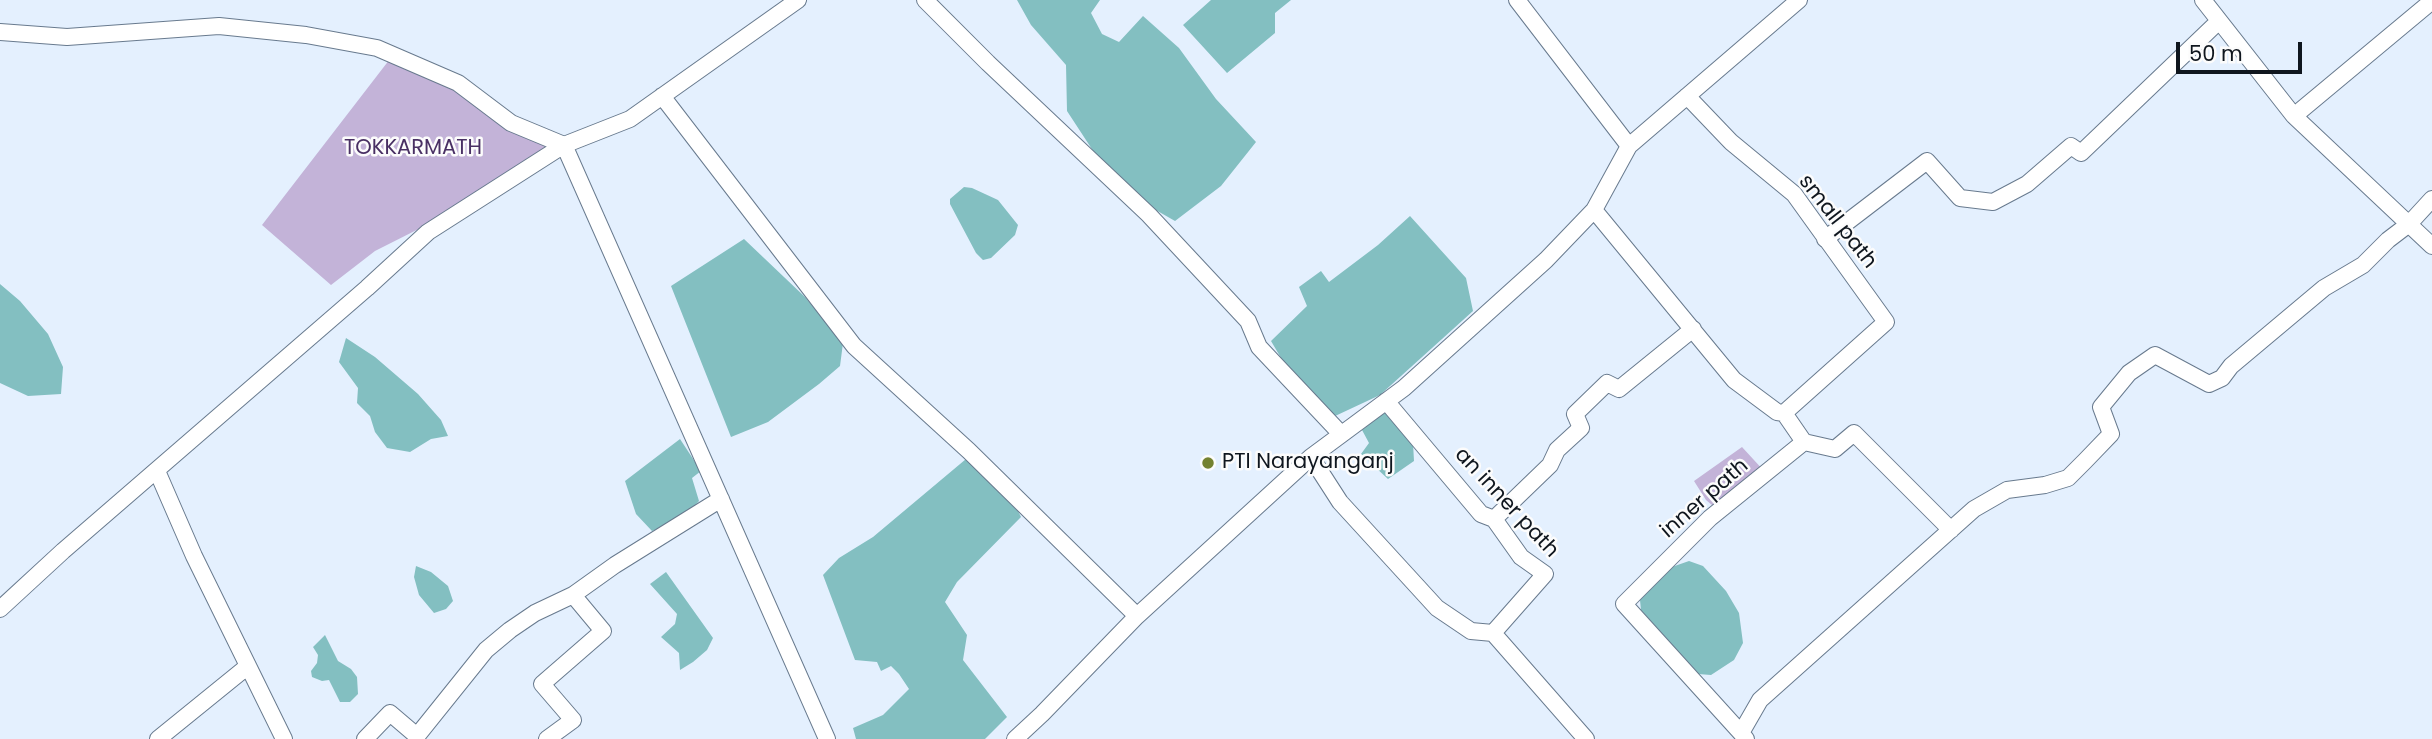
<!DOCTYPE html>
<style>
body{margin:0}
#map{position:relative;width:2432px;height:739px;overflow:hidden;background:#e4f0fe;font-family:Poppins,sans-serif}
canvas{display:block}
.scale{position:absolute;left:2176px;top:42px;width:126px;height:32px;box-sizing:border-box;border:4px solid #0f161e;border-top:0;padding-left:9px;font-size:21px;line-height:24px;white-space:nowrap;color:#0f161e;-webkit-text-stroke:5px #fcfcfc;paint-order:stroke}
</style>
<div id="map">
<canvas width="2432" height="739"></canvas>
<div class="scale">50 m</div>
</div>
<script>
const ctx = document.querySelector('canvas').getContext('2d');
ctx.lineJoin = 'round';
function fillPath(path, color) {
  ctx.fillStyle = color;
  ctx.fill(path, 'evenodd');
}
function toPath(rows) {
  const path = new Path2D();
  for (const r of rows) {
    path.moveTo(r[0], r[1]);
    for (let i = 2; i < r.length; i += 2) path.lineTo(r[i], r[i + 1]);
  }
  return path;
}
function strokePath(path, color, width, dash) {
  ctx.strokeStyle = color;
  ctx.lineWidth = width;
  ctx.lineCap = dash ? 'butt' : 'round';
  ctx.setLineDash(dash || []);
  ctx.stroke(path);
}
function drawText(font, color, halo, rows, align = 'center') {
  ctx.font = font + ' Poppins,sans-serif';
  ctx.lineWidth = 5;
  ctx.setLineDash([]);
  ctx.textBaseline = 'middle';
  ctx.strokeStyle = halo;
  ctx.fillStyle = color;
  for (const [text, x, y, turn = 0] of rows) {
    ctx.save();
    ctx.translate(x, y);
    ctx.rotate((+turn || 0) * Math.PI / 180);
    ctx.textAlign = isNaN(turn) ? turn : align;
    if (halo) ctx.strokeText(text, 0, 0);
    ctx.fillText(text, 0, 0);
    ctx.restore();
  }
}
const green = toPath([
 [393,55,553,141,486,195,375,251,331,285,262,225],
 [1742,447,1765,472,1719,511,1706,500,1694,481]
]);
const water = toPath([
 [1017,0,1100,0,1091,13,1102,34,1119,42,1143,16,1179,48,1216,99,1256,142,1221,186,1175,221,1140,201,1101,163,1067,111,1066,65,1031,25],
 [1211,0,1291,0,1275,13,1275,33,1227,73,1183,25],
 [964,187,972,188,998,200,1018,225,1015,235,991,258,983,260,976,253,950,204,950,199],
 [1410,216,1466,278,1473,311,1380,395,1333,417,1284,363,1271,341,1307,306,1299,287,1321,271,1329,282,1378,245],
 [744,239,805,297,843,343,840,366,819,384,768,422,731,437,671,286],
 [0,284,20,301,48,334,63,367,61,394,28,396,0,383],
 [346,338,375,357,418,394,441,420,448,436,431,439,410,452,387,448,375,432,370,416,357,403,358,388,339,362],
 [1386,410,1413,443,1414,461,1388,479,1361,454,1369,443,1362,430],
 [680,439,701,471,692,478,699,501,690,511,666,526,652,531,636,514,625,481],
 [966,459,1010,495,1021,517,957,582,945,602,967,635,963,660,1007,717,985,739,856,739,853,728,883,715,909,689,899,674,891,666,881,671,877,662,855,660,823,575,839,558,873,537],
 [1689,561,1703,566,1726,591,1739,613,1743,643,1734,660,1711,675,1698,674,1641,610,1640,600,1646,589,1669,568],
 [416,566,431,572,448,586,453,601,446,609,434,613,419,595,414,577],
 [666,572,713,638,707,650,693,662,680,670,679,653,661,637,675,624,677,614,650,584],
 [325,635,338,661,351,669,357,677,358,694,350,702,340,702,329,680,322,681,312,677,311,671,317,663,318,655,313,647]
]);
const minor = toPath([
 [925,0,988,63,1149,215,1248,321,1259,347,1341,434],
 [1517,0,1629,146],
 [2203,0,2294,116,2432,1],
 [0,32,67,37,219,26,306,35,377,48,458,83,511,123,564,145,630,119,798,0],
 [662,96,854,346,969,451,1137,616],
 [1687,96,1731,142,1794,194,1886,322,1784,413],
 [2294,116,2432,246],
 [1594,210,1734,380,1777,412,1784,413],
 [1825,239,1927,161,1960,198,1993,202,2027,184,2071,146,2081,153,2219,21],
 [1386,401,1481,514,1494,519,1521,557,1545,574,1493,633],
 [1784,413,1804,442],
 [1311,457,1340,502,1437,608,1471,631,1493,633,1586,739],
 [157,471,194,556,284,739],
 [1494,519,1550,465,1557,450,1581,428,1575,414,1607,383,1619,389,1693,329],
 [0,609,63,551,367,288,428,232,564,145,827,739],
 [1741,733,1624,604,1710,518,1804,442,1835,449,1854,433,1951,530],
 [158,739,248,666],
 [365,739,390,713,417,736,486,650,510,630,535,613,573,595,615,565,721,499],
 [547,739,573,720,542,684,603,631,573,595],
 [1015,739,1042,714,1137,616,1311,457,1404,388,1546,260,1594,210,1629,146,1799,0],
 [1746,739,1741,733,1760,700,1974,509,2007,490,2045,485,2068,478,2085,461,2111,434,2101,407,2129,373,2155,355,2209,384,2222,378,2231,366,2324,288,2363,265,2388,240,2409,224,2432,199]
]);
const markers = [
 [1208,463,7,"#748230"]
];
const parkNames = [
 ["TOKKARMATH",413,149]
];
const streetNames = [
 ["small path",1837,222,52],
 ["inner path",1705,499,-41],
 ["an inner path",1506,503,47]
];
const poiNames = [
 ["PTI Narayanganj",1222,463]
];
fillPath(green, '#c3b3d8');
fillPath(water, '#83bfc1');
strokePath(minor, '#687a8e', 18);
strokePath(minor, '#fff', 16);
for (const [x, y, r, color] of markers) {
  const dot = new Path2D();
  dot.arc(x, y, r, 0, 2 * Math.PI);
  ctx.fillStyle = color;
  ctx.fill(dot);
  strokePath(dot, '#fcfcfc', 2.5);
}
drawText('21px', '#493064', '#fcfcfc', parkNames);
drawText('21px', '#0f161e', '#fcfcfc', streetNames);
drawText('21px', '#0f161e', '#fcfcfc', poiNames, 'left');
</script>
